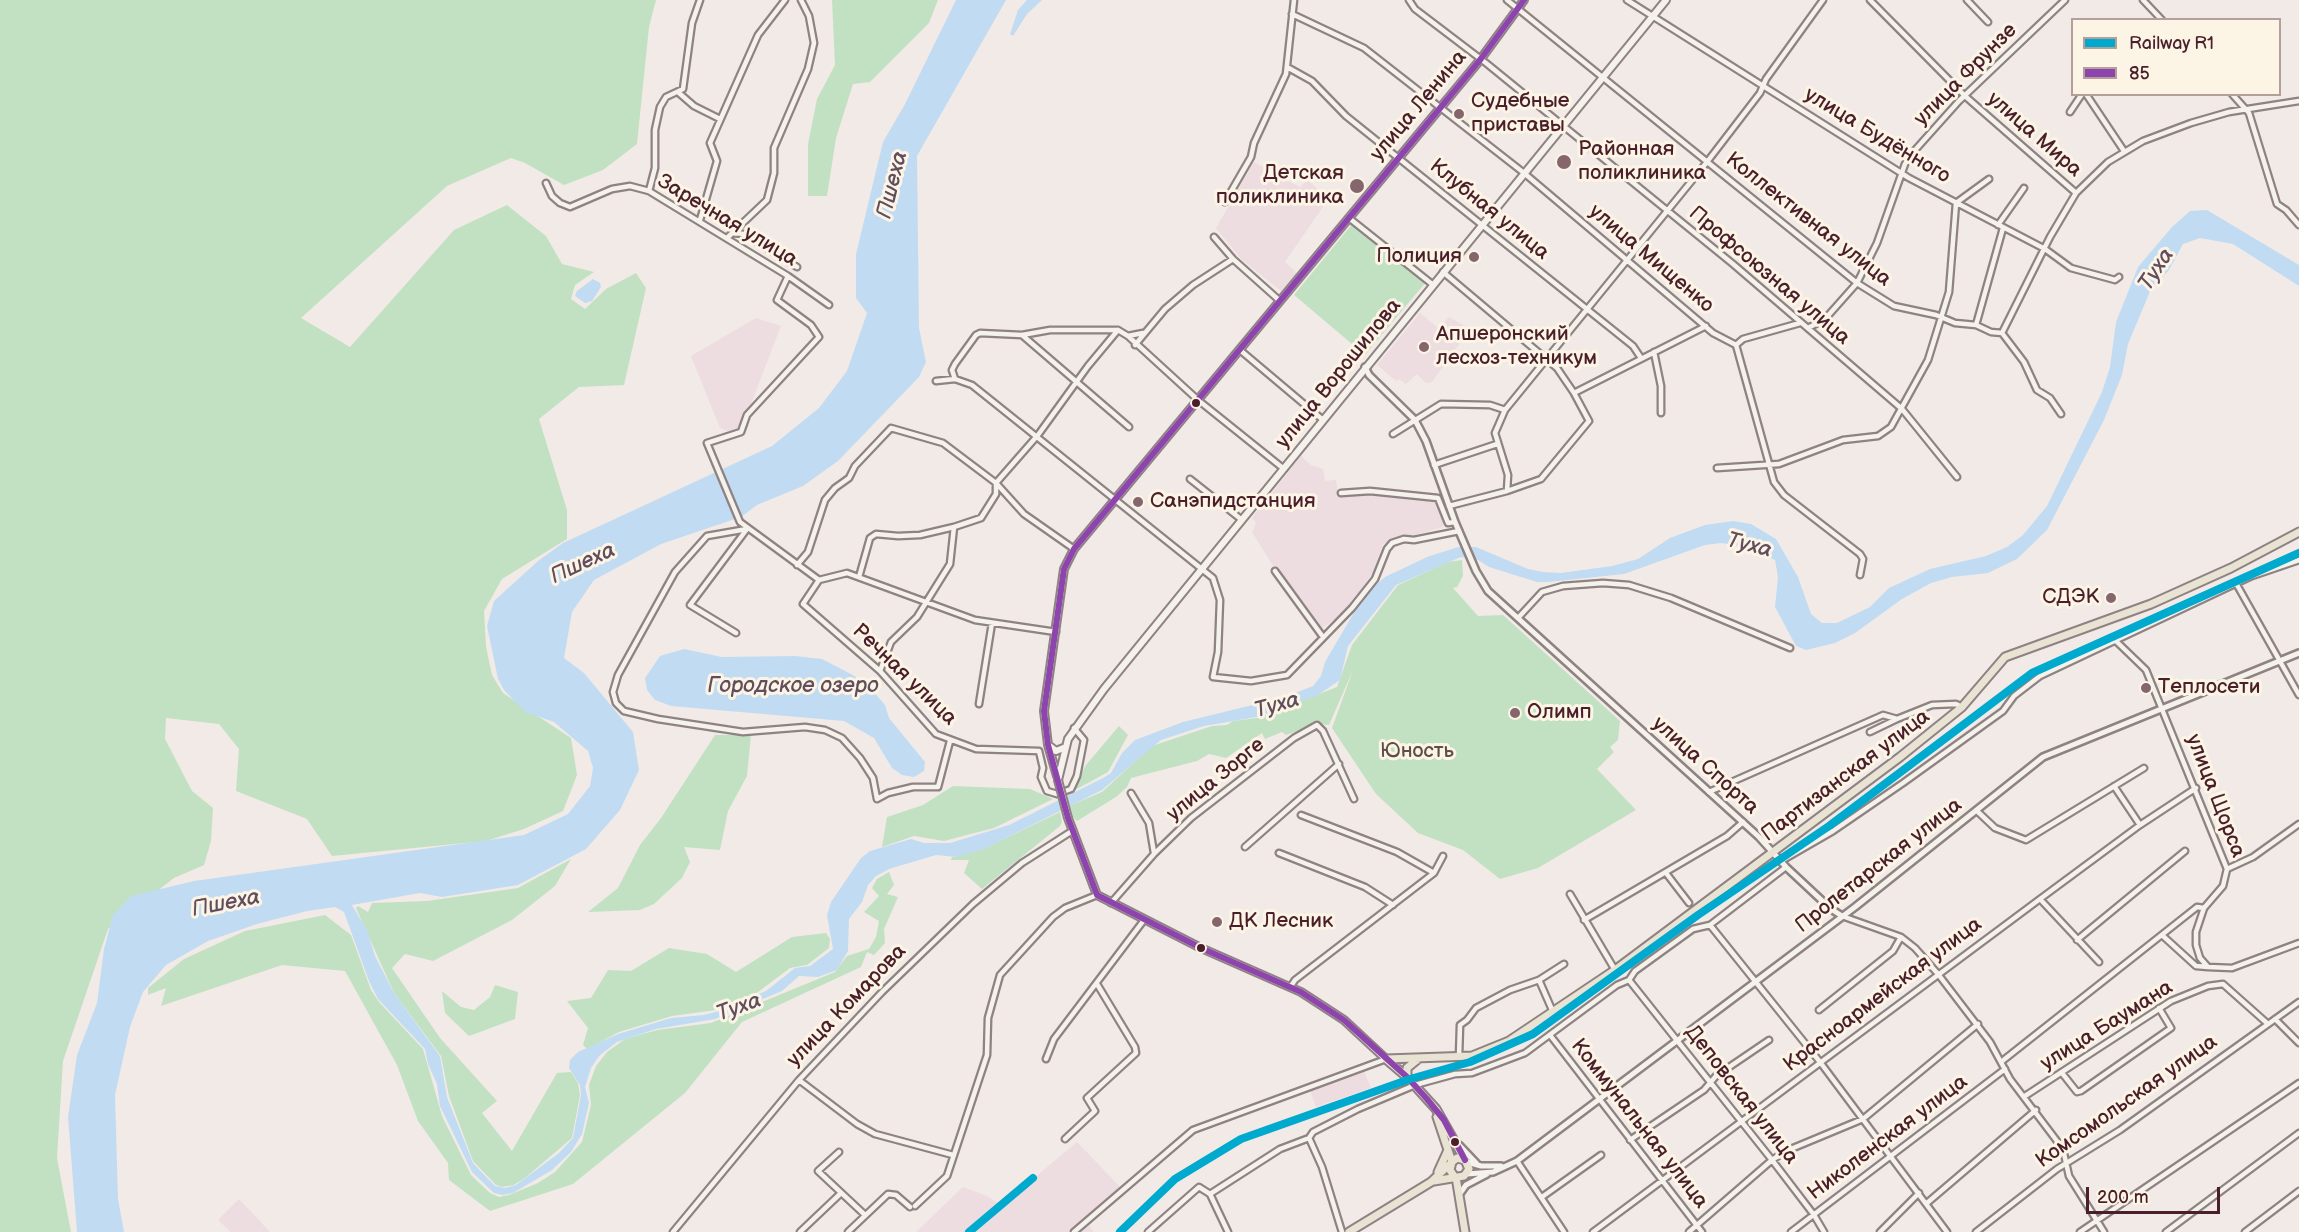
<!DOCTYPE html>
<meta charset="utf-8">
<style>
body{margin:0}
#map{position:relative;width:2299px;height:1232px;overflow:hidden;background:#f2eae7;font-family:"Balsamiq Sans",sans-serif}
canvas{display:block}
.legend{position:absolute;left:2071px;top:18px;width:210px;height:78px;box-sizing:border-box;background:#fcf5e5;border:2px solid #b59f9b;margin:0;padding:8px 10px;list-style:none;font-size:18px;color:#4a1f2b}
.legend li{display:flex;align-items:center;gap:12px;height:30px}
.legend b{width:30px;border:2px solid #b59f9b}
.scale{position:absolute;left:2086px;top:1187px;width:134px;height:27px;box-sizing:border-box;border:3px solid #4a1f2b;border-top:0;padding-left:8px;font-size:18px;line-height:21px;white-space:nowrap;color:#4a1f2b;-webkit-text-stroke:4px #fcf5e5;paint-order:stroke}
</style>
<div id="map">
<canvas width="2299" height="1232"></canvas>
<ul class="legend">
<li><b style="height:8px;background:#00a9ce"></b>Railway R1</li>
<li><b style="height:8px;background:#8e44ad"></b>85</li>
</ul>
<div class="scale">200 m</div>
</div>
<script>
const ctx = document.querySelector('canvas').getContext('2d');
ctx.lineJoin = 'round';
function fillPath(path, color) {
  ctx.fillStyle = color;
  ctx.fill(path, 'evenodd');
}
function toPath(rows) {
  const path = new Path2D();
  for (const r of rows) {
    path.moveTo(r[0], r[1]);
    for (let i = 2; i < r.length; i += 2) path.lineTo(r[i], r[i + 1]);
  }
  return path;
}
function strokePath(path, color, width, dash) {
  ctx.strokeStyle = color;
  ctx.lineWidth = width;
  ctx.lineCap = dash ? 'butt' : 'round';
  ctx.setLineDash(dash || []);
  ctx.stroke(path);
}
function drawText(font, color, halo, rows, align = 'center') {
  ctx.font = font + ' "Balsamiq Sans",sans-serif';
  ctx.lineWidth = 6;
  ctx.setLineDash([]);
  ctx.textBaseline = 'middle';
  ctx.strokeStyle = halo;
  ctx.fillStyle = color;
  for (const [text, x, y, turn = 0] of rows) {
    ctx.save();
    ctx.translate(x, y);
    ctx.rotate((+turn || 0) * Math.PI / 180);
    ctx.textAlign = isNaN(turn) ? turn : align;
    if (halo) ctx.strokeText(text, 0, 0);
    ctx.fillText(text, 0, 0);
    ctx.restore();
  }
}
const built = toPath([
 [1254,162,1300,187,1307,180,1329,198,1285,262,1297,273,1281,291,1241,259,1216,228],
 [1420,313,1438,328,1449,317,1470,329,1432,382,1426,383,1417,374,1406,384,1399,379,1396,381,1377,365],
 [756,318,781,326,739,435,720,428,691,356],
 [1301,456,1311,465,1323,469,1325,481,1336,480,1338,494,1369,493,1434,500,1443,522,1443,527,1383,544,1373,572,1350,609,1319,630,1278,574,1252,532,1256,523,1252,518],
 [1364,1071,1371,1088,1316,1107,1310,1090],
 [1077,1142,1120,1187,1085,1221,1094,1232,916,1232,963,1187,987,1196,1002,1205],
 [239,1199,270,1232,231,1232,218,1220]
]);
const green = toPath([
 [0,0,656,0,649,27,637,144,603,170,564,185,525,163,511,158,447,186,301,318,350,347,454,230,507,205,546,236,562,264,594,272,575,285,571,299,585,309,606,289,636,273,646,288,624,385,579,387,539,419,567,510,567,539,502,579,484,611,486,647,492,675,503,693,571,738,577,775,563,811,524,829,486,841,332,856,307,819,236,791,239,749,219,724,166,718,165,739,192,791,213,808,211,841,204,865,174,878,108,929,63,1061,57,1158,71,1232,0,1232],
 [832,0,938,0,929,23,870,82,853,84,836,138,827,196,808,196,808,144,817,99,835,65],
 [1353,223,1426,282,1365,355,1294,295],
 [1462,560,1463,576,1457,587,1453,588,1478,616,1503,615,1620,721,1618,740,1610,747,1614,752,1597,769,1636,810,1538,868,1500,879,1463,850,1418,833,1376,794,1332,728,1353,670,1329,725,1318,724,1286,735,1282,732,1265,739,1262,733,1226,758,1209,754,1197,761,1131,778,1127,787,1116,797,1077,821,1069,813,1069,806,1102,792,1152,746,1212,726,1227,725,1233,721,1257,718,1337,687,1352,645,1398,585,1448,562],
 [1119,726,1128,735,1108,772,1064,796,1074,788,1086,765],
 [715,735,751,735,747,776,728,811,720,850,684,847,690,862,682,878,654,904,640,910,588,912,618,888,640,845,661,818],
 [953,786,1030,789,1053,799,994,828,944,841,914,836,882,847,887,817,923,805],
 [1060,812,1062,822,1060,826,982,889,964,873,969,860,951,860,952,857,985,848],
 [571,859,555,886,512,920,433,961,405,954,392,968,440,1038,497,1101,482,1113,512,1151,557,1073,571,1072,578,1083,580,1095,572,1138,525,1178,514,1185,502,1187,496,1185,473,1161,449,1096,441,1056,394,993,356,908,358,906,368,912,372,903,427,901,518,888],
 [889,872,894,885,887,894,898,897,884,929,885,943,874,955,867,952,861,967,742,1022,685,1093,573,1184,490,1211,449,1180,448,1163,418,1121,397,1065,345,971,282,965,161,1006,166,988,148,995,148,988,184,959,245,931,325,915,351,935,371,990,379,1002,423,1049,442,1116,471,1175,490,1193,499,1197,509,1195,538,1183,555,1172,582,1142,591,1105,589,1085,596,1066,607,1052,625,1039,657,1030,711,1023,835,972,847,956,869,949,876,937,879,921,864,912,879,896,872,888,877,879],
 [826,933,830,939,829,948,807,965,790,968,758,992,716,1010,672,1016,619,1032,587,1049,583,1045,588,1028,567,1001,591,998,608,970,631,971,669,948,707,954,736,972,792,937],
 [495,985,518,992,515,1019,469,1036,445,1013,442,991,461,1007,474,1010,490,997]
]);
const water = toPath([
 [956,0,1006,0,917,156,919,328,926,362,919,377,838,461,803,486,757,505,741,517,661,544,594,580,572,612,564,658,584,673,633,732,639,770,620,810,586,849,518,885,442,897,420,893,352,905,367,930,375,956,394,993,440,1056,447,1097,473,1163,495,1186,505,1188,516,1185,559,1153,573,1138,581,1095,580,1085,569,1068,570,1060,578,1052,618,1034,671,1018,704,1015,743,1005,749,998,766,991,795,968,810,966,833,949,827,915,831,902,861,858,870,851,911,839,924,843,950,843,1009,825,1103,778,1111,773,1122,753,1135,740,1183,722,1285,697,1313,686,1321,676,1325,662,1365,594,1385,577,1427,557,1458,547,1476,547,1528,569,1543,572,1561,573,1612,566,1638,559,1670,538,1705,525,1733,521,1751,524,1776,539,1798,577,1811,614,1822,623,1837,623,1870,607,1889,588,1930,569,1986,556,2007,547,2023,535,2047,506,2102,392,2110,367,2116,322,2138,267,2172,227,2190,211,2207,210,2299,265,2299,286,2233,244,2200,238,2183,244,2169,270,2151,289,2128,344,2122,375,2104,420,2047,530,2017,559,1988,573,1952,577,1931,583,1902,599,1855,633,1835,643,1806,650,1796,646,1775,607,1778,577,1775,560,1747,547,1721,543,1705,545,1624,574,1548,582,1537,582,1489,567,1478,560,1461,557,1396,585,1348,646,1340,680,1318,695,1257,717,1204,726,1161,740,1102,790,984,849,957,857,936,855,889,869,876,876,868,885,862,902,849,919,848,951,837,970,818,977,799,976,782,991,715,1019,656,1029,617,1042,599,1056,591,1068,585,1087,589,1103,582,1134,571,1152,552,1170,513,1193,503,1195,494,1193,472,1172,440,1106,437,1084,428,1064,425,1049,378,999,369,981,344,912,335,907,307,911,257,924,208,941,166,965,143,992,130,1027,115,1095,118,1199,124,1232,77,1232,68,1117,77,1055,97,1003,104,949,113,915,131,896,194,881,524,835,568,814,590,786,593,768,588,751,554,722,525,712,504,690,498,679,487,626,494,601,538,561,563,543,772,446,819,408,847,371,867,313,856,298,856,254,883,142,905,104],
 [1027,0,1042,0,1027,14,1013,36,1010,34,1018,10],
 [593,279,600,283,601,287,592,301,585,303,575,296,577,291],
 [684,649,722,657,795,656,822,659,849,673,866,683,885,705,889,718,925,762,924,771,914,777,902,775,892,768,874,738,844,721,671,706,655,700,647,690,645,678,660,656]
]);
const minor = toPath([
 [1409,0,1415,9,1486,63,1733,264,1902,409,1957,477],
 [1507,0,1857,283,1894,306,1936,315,1955,323,1976,325,1991,332,2002,333,2024,362,2037,390,2050,398,2061,414],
 [1627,0,1909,178,2045,249,2071,268,2115,280,2119,277],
 [1870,0,1965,96,2076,193],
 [1967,0,1988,22],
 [2143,0,2162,20],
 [1292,14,1364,48,1524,173,1713,333,1736,345,1774,482,1784,495,1860,554,1863,559,1860,575],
 [1287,67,1312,81,1346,116,1633,346,1641,358],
 [679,93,694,106,720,119],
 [2086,94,2124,151],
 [2232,94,2249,113,2277,204,2286,210,2299,225],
 [2070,112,2082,94],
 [546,183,552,196,560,203,570,207,612,189,630,186,649,191,788,276,829,305],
 [649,191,655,168,655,130,660,107,666,97,683,89,692,23,700,0],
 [1225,202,1251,157,1254,143,1286,74,1294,0],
 [1349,218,1432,284],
 [700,220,717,161,710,143,758,35,785,0],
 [1998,225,2024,188],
 [733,233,744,234,797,267],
 [1214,237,1233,259,1280,301],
 [727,238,767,200,774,173,774,148,808,69,814,43,809,16,801,0],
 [1443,272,1557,368,1574,393,1589,421,1541,479,1507,491,1449,506],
 [788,276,777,300,811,325,819,337,747,415,741,432,707,443,740,522,819,580,847,573,975,620,1056,632],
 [1976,325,2003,228],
 [1808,328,1825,319,1857,283,1877,243,1905,164,1916,149,1959,101,2065,0],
 [2002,333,2050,237,2076,193,2108,162,2143,141,2191,123,2229,112,2299,101],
 [1022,335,1129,427],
 [1128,336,1143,333],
 [1135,345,1165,309,1193,285,1233,259],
 [1736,345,1743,339,1800,323],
 [1240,350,1323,420],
 [1654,352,1661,386,1661,413],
 [955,379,952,370,955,364,976,335,980,333,1022,335,1050,330,1118,330,1128,336,1198,400,1284,469],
 [936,381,955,379,972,385,1213,578,1220,600,1218,652,1213,677,1251,681,1287,675,1352,608,1375,579,1387,549,1392,543,1404,539,1414,540,1459,531],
 [1574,393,1706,326],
 [1393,434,1441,404,1490,405,1505,410],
 [1434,465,1497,444],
 [1717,468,1779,464,1843,440,1878,436,1891,427,1928,360,1949,292,1956,203,1989,179],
 [1190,479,1242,520],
 [1507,491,1508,475,1495,433,1505,410,1707,162,1760,93,1766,79,1823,0],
 [1341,493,1370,491,1438,498,1448,523,1455,522],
 [747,529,707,536,675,572,618,675,613,692,616,703,624,711,658,719,743,732,805,727,825,730,842,738,860,758,873,778,877,799,888,793,913,787,938,787,950,741],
 [797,565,808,552,825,500,835,488,849,478,855,466,891,428,943,443,996,483,1024,514,1074,549],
 [1275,571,1323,637],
 [859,577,870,538,876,534,898,536,920,535,954,527],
 [819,580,803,604,880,671,936,734,976,749,1039,751,1043,768,1041,777,1047,791,1057,794,1071,789,1077,776,1084,740,1074,728],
 [2237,585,2299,695],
 [1518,618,1542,592,1563,586,1603,583,1629,585,1671,598,1790,648],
 [736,633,690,605,747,529],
 [2117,642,2146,670,2227,869,2223,886,2204,908,2196,932,2196,945,2200,958,2208,967,2232,968,2299,943],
 [880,671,891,642,917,617,950,564,954,527,981,518,996,494,996,483,1038,435,1088,366,1118,330],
 [979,704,992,623],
 [1870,732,1897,719],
 [2114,786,2140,825],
 [1709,792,1883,715,1897,719,1932,705,1956,704,1962,707],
 [1131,793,1149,823,1154,853],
 [1977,811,1995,828,2026,840,2144,768],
 [1301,815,1397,852,1434,873],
 [1245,847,1339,764],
 [1279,853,1365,887,1393,905],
 [1781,861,1833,831,1903,783,2003,711,2014,696,2040,676,2252,576,2299,560],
 [2227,869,2253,857,2299,824],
 [1434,873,1443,856],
 [1666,873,1689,903],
 [1570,894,1615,970],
 [2040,899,2099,962],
 [1111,903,1154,854,1191,818,1294,738,1317,725,1323,731,1354,799],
 [1842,916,1901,937,1915,948,1938,974,1990,1042,2010,1079,2063,1149,2069,1176,2104,1232],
 [1584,920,1727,836,1743,822],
 [1710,925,1820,1062,1947,1232],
 [2163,936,2196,966,2208,967],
 [2077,940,2185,851],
 [1539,980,1553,1012],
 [1629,980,1772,1160,1814,1215,1824,1232],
 [1291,986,1295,980,1434,873],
 [1819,1010,1893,951,1901,937],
 [2275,1019,2299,1043],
 [1550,1035,1702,1232],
 [1459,1057,1460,1025,1467,1020,1476,1008,1510,990,1539,980,1564,964],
 [1046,1059,1054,1039,1144,920],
 [2001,1062,2197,907,2204,908],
 [2062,1073,2077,1092,2081,1091,2171,1028,2159,1008],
 [799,1080,857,1124,875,1134,953,1155],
 [2025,1096,2171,1001,2208,986,2223,984,2268,1024],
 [1309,1138,1322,1167,1342,1232],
 [1065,1139,1095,1111,1087,1098,1136,1053,1135,1047,1097,984],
 [1630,1140,1704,1090,1716,1076,1769,1040],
 [839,1152,818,1171,865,1215],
 [1517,1161,1564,1232],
 [1210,1194,1280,1149,1309,1138,1313,1132,1358,1109,1415,1085,1455,1074,1472,1073,1525,1053,1617,985,1629,980,1635,971,1693,929,1710,925,1786,867],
 [1542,1197,1601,1155],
 [1927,1203,2036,1110],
 [915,1206,947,1176,987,1055,988,1018,1000,975,1053,917,1065,908,1097,895],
 [673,1232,799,1080,882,992,973,904,1022,863,1072,831],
 [800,1232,840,1194],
 [848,1232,888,1194,896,1195,910,1207],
 [1074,1232,1193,1130,1386,1059],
 [1148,1232,1199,1187,1210,1194,1228,1232],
 [1593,1232,2040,899,2140,825,2196,788],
 [1689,1232,1772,1160,1786,1151,1863,1119,1978,1024],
 [1791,1232,2005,1069],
 [1880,1232,1919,1193],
 [1976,1232,2057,1169,2120,1130,2299,1002],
 [2080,1232,2299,1083],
 [2166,1232,2299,1133],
 [2245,1232,2299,1191]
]);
const tertiary = toPath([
 [1365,367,1369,375,1415,420,1426,441,1455,522,1476,571,1488,591,1759,837,1786,867,1831,909,1842,916],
 [1459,1145,1477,1164],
 [1467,1162,1481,1166,1501,1166],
 [1467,1174,1493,1172,1517,1161,1855,907,2043,757,2299,653],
 [1461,1192,1466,1185,1487,1174]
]);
const secondary = toPath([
 [1048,745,1056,751,1066,747],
 [1057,776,1048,745,1044,711,1064,569,1074,549,1480,60,1524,0],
 [1058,780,1068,739,1104,689,1666,0],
 [1068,818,1097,895,1201,948,1301,992,1344,1020,1386,1059]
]);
const primary = toPath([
 [1386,1059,1472,1056,1509,1041,1615,970,1900,757,1962,707,2005,657,2151,604,2231,568,2299,532],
 [1386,1059,1407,1077,1436,1109,1465,1160],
 [1407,1077,1407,1068,1418,1059],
 [1437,1117,1452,1162],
 [1438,1172,1448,1150],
 [1456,1177,1465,1232],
 [1434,1181,1464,1176,1469,1169,1465,1160,1457,1158,1452,1162,1450,1170,1454,1176],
 [1349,1232,1431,1182,1451,1163]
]);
const secondaryBridge = toPath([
 [1058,780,1068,818]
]);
const bus1 = toPath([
 [1465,1160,1444,1120,1427,1099,1407,1077,1344,1020,1301,992,1201,948,1097,895,1068,818,1048,745,1044,711,1064,569,1074,549,1480,60,1524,0]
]);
const rail1 = toPath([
 [969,1232,1033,1178],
 [1120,1232,1175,1179,1241,1139,1410,1079,1470,1062,1533,1034,1698,915,1829,826,2032,673,2299,553]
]);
const markers = [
 [1459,114,6,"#85666d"],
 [1564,162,8,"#85666d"],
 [1357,186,8,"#85666d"],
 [1474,257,6,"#85666d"],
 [1424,347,6,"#85666d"],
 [1196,403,5,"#4a1f2b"],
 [1138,502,6,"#85666d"],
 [2111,598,6,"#85666d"],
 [2146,688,6,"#85666d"],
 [1515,713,6,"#85666d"],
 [1217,922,6,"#85666d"],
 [1201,948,5,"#4a1f2b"],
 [1455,1142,5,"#4a1f2b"]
];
const streetNames = [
 ["улица Фрунзе",1966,75,-45],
 ["улица Ленина",1419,106,-50],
 ["улица Мира",2034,135,41],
 ["улица Будённого",1877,136,31],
 ["Клубная улица",1489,210,39],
 ["Коллективная улица",1808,220,38],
 ["Заречная улица",727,221,31],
 ["улица Мищенко",1651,259,40],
 ["Профсоюзная улица",1769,276,40],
 ["улица Ворошилова",1339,374,-51],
 ["Речная улица",904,675,44],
 ["улица Спорта",1705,766,42],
 ["Партизанская улица",1846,776,-37],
 ["улица Зорге",1216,780,-39],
 ["улица Щорса",2215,796,69],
 ["Пролетарская улица",1879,866,-38],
 ["Красноармейская улица",1883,995,-37],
 ["улица Комарова",847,1006,-46],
 ["улица Баумана",2107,1026,-32],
 ["Деповская улица",1741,1095,52],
 ["Комсомольская улица",2127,1102,-35],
 ["Коммунальная улица",1639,1124,52],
 ["Николенская улица",1888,1138,-37]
];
const poiNames = [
 ["Судебные",1471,102],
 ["приставы",1471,126],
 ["Районная",1578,150],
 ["поликлиника",1578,174],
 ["Детская",1344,174,"right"],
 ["поликлиника",1344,198,"right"],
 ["Полиция",1462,257,"right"],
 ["Апшеронский",1436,335],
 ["лесхоз-техникум",1436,359],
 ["Санэпидстанция",1150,502],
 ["СДЭК",2099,598,"right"],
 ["Теплосети",2158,688],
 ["Олимп",1527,713],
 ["ДК Лесник",1229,922]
];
const parkNames = [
 ["Юность",1417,752]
];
const waterNames = [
 ["Пшеха",893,185,-76],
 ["Туха",2157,270,-57],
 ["Туха",1749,546,14],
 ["Пшеха",583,564,-25],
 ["Городское озеро",793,686],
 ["Туха",1277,706,-16],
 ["Пшеха",226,904,-11],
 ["Туха",739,1008,-20]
];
fillPath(built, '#eddde0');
fillPath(green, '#c2e1c2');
fillPath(water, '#c1dcf2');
strokePath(minor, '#8e8283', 9);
strokePath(tertiary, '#8e8283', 10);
strokePath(secondary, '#8e8283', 10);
strokePath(primary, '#8e8283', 11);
strokePath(minor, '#f5f1eb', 4.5);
strokePath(tertiary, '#f5f1eb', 5);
strokePath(secondary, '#f5f1eb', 6);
strokePath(primary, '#e9e3d4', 7);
strokePath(secondaryBridge, '#8e8283', 10, []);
strokePath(secondaryBridge, '#f5f1eb', 6);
strokePath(bus1, '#8e44ad', 6);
strokePath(rail1, '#00a9ce', 8);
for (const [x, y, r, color] of markers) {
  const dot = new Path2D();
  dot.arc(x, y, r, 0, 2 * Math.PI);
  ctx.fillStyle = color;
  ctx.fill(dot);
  strokePath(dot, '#fcf5e5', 2);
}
drawText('21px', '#4a1f2b', '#fcf5e5', streetNames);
drawText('21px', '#4a1f2b', '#fcf5e5', poiNames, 'left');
drawText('21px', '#5e4e49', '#fcf5e5', parkNames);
drawText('italic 22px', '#624d5e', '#fcf5e5', waterNames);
</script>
